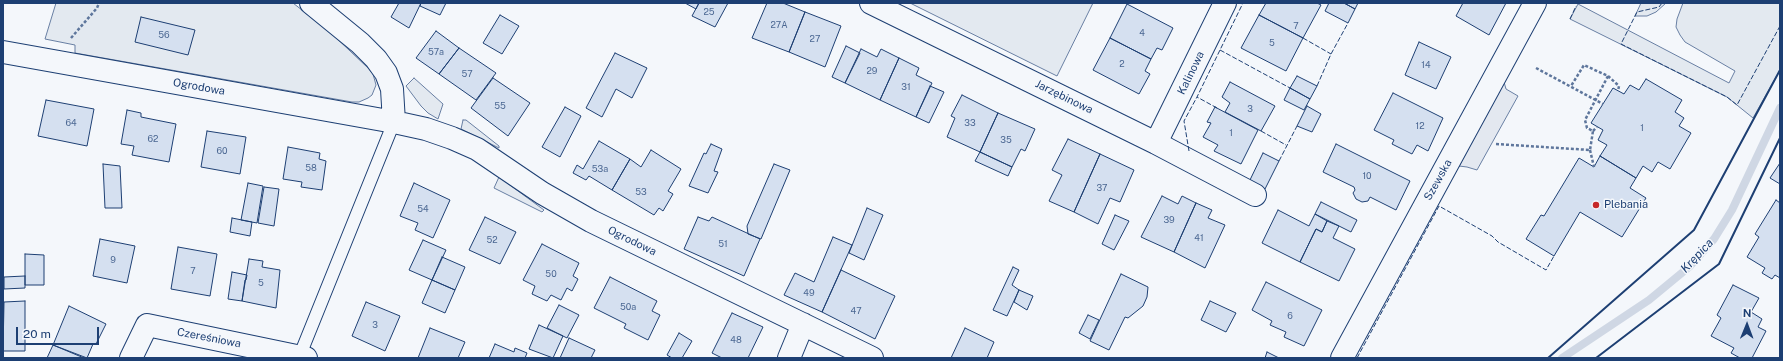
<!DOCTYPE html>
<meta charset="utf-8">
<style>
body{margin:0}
#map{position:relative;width:1783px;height:361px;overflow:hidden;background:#f4f7fb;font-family:"Public Sans",sans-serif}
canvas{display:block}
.frame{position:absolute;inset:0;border:4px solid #1d3f73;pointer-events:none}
.north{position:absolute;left:1727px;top:305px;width:40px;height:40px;-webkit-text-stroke:3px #f4f7fb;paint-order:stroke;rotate:1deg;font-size:11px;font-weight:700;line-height:16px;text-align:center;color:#1d3f73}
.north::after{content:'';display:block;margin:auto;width:14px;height:18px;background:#1d3f73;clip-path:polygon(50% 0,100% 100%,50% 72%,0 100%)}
.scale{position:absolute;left:16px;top:327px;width:83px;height:18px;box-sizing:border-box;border:2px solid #1d3f73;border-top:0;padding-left:5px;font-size:12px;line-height:14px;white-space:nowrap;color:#1d3f73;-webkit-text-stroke:3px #f4f7fb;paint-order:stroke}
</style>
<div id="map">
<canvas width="1783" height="361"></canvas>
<div class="frame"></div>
<div class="north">N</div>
<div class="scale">20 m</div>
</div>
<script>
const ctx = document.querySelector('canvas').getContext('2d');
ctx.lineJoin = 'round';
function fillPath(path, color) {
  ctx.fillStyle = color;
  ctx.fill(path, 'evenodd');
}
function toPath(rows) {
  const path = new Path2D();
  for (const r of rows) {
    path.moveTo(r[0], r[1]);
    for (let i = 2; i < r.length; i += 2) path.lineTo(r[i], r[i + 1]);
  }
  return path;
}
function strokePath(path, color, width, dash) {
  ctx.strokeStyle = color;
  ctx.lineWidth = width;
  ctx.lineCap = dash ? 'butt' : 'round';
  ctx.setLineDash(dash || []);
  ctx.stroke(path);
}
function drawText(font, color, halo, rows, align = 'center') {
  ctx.font = font + ' "Public Sans",sans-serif';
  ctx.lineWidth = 3;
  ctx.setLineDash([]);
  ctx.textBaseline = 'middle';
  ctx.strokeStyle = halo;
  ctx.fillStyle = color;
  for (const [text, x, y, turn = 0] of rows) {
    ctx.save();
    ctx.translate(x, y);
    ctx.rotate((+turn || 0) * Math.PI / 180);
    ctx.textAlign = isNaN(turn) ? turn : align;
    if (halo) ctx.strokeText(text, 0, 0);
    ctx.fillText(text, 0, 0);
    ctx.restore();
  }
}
const green = toPath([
 [56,3,293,3,331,33,368,68,373,74,376,85,372,95,368,98,359,102,352,102,75,53,75,45,45,39,56,3],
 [910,3,1093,3,1057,76,910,3],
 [1641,3,1666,3,1656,12,1647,16,1635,16,1641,3],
 [1683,3,1780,3,1780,70,1753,118,1727,97,1570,19,1578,4,1729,83,1735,71,1685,42,1680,35,1676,27,1677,19,1683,3],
 [414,78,443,104,438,119,428,113,421,106,406,86,414,78],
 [463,120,466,120,499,146,499,148,461,129,463,120],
 [499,177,544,210,542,212,494,188,499,177]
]);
const parking = toPath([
 [1504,82,1506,89,1518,96,1477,170,1467,167,1459,166,1504,82]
]);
const stream = toPath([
 [1562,358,1649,300,1689,267,1714,239,1732,210,1780,108]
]);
const building = toPath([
 [399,3,421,3,409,28,391,17,399,3],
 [421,3,446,3,440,15,420,6,421,3],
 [685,3,699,3,696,9,685,3],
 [699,3,728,3,715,27,692,16,699,3],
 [767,3,783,3,805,12,789,52,752,38,767,3],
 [1266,3,1317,3,1321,5,1303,38,1259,15,1266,3],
 [1329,3,1344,3,1355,9,1348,23,1325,11,1329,3],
 [1344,3,1358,3,1355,9,1344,3],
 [1463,3,1506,3,1489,35,1456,16,1463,3],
 [1127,4,1173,28,1162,50,1157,48,1151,59,1110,38,1127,4],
 [805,12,841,26,825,67,789,52,805,12],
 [500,15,519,26,502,54,483,43,500,15],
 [1259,15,1303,38,1286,71,1241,48,1259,15],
 [141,17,195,30,188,55,135,42,141,17],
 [436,31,459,48,439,74,416,58,436,31],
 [1110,38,1151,59,1145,71,1150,74,1139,94,1093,70,1110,38],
 [1419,42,1451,57,1436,89,1405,75,1419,42],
 [846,46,860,53,845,83,832,77,846,46],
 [459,48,496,73,476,100,439,74,459,48],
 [861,49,877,57,881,49,899,58,880,100,845,83,861,49],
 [615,53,647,68,632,98,616,89,602,117,586,108,615,53],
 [899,58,919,68,916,75,932,83,916,117,880,100,899,58],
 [1297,76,1317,86,1310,99,1290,88,1297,76],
 [493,78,530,103,508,136,471,108,493,78],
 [1646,79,1682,100,1675,112,1684,118,1679,126,1691,133,1670,169,1658,162,1652,172,1643,166,1636,178,1600,156,1607,145,1598,140,1603,130,1591,123,1613,88,1624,94,1630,85,1639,90,1646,79],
 [1230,82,1275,106,1261,131,1225,112,1230,103,1222,97,1230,82],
 [930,86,944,92,929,123,916,117,930,86],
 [1290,88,1310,99,1304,110,1284,100,1290,88],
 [1393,93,1443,118,1428,151,1417,145,1412,154,1392,144,1394,140,1374,130,1393,93],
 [962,95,998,113,980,152,947,137,955,118,951,116,962,95],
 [46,100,94,109,87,146,38,136,46,100],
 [1307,106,1321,114,1312,132,1297,126,1307,106],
 [565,107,581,116,560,157,542,147,565,107],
 [1215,107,1258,130,1241,164,1214,151,1218,145,1203,137,1211,123,1207,122,1215,107],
 [127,110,141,113,141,117,176,124,169,162,132,155,134,146,121,144,127,110],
 [998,113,1035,129,1025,151,1021,149,1012,167,980,152,998,113],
 [207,131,246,137,240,174,201,167,207,131],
 [1068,139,1100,154,1074,212,1049,201,1062,175,1052,170,1068,139],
 [599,141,630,159,612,190,589,176,586,180,573,173,577,165,583,169,599,141],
 [711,144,722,149,714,171,718,172,708,193,689,186,704,153,706,154,711,144],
 [1336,144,1410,181,1396,210,1370,197,1368,201,1362,202,1356,199,1353,193,1355,190,1354,187,1323,172,1336,144],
 [288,147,320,153,319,159,326,161,322,190,301,187,302,182,283,179,288,147],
 [651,150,681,169,668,191,673,194,663,211,659,208,654,215,612,190,630,159,641,167,651,150],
 [980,152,1012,167,1008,176,975,161,980,152],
 [1263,153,1279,161,1265,189,1249,182,1263,153],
 [1100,154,1134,170,1120,202,1110,198,1098,224,1074,212,1100,154],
 [1600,156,1636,178,1630,188,1646,198,1622,237,1580,212,1554,256,1526,239,1541,215,1544,216,1579,158,1594,167,1600,156],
 [1780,163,1780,184,1770,178,1780,163],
 [103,164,120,166,122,208,105,208,103,164],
 [774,164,790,170,761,239,748,234,747,226,774,164],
 [248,183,263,186,257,223,241,220,248,183],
 [414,183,450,200,433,238,415,230,418,223,400,216,414,183],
 [264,187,279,189,274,226,258,223,264,187],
 [1162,196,1178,204,1182,196,1196,203,1174,252,1141,237,1162,196],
 [1776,200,1780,203,1780,278,1775,275,1772,279,1762,273,1765,268,1747,257,1759,237,1755,234,1776,200],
 [1321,202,1357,220,1351,232,1315,214,1321,202],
 [1196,203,1212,210,1208,218,1225,225,1205,268,1174,252,1196,203],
 [867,208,883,215,864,260,849,253,867,208],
 [1278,210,1309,226,1315,214,1327,221,1322,232,1316,229,1300,262,1262,243,1278,210],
 [1115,215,1129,221,1114,250,1102,244,1115,215],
 [485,217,516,232,500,264,469,250,485,217],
 [698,217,709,221,712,217,760,239,744,276,684,249,698,217],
 [232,218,252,222,250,236,230,232,232,218],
 [1327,221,1339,226,1333,238,1355,249,1339,281,1300,262,1316,229,1322,232,1327,221],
 [833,237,852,245,822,312,784,295,795,273,814,282,833,237],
 [100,239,135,246,127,283,93,276,100,239],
 [423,240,446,250,432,280,409,270,423,240],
 [542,244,579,263,573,276,578,279,572,291,567,288,561,300,551,295,547,301,532,294,535,286,523,280,542,244],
 [178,247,217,254,210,296,171,289,178,247],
 [25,254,44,255,44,285,25,285,25,254],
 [442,257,465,267,455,290,432,280,442,257],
 [249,259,263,261,262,267,280,270,276,308,242,301,249,259],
 [1013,267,1019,270,1012,285,1019,290,1007,316,993,310,1013,267],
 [841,270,895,296,875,339,822,312,841,270],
 [232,272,247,275,246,280,245,280,242,301,228,299,232,272],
 [1121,274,1148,287,1147,297,1143,306,1128,318,1125,317,1109,350,1090,341,1121,274],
 [25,276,25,288,4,289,4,277,25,276],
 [610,277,657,301,652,311,660,315,648,340,624,328,626,324,594,308,610,277],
 [432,280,455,290,445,313,422,303,432,280],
 [1266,282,1322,310,1304,346,1284,337,1286,332,1270,325,1272,321,1252,310,1266,282],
 [1733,285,1759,298,1751,312,1762,319,1758,327,1766,331,1752,358,1740,358,1731,353,1734,348,1711,336,1721,318,1717,315,1733,285],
 [1019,290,1033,296,1027,310,1014,302,1019,290],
 [25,301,25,351,3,351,4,302,25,301],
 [1210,301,1236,313,1226,332,1201,320,1210,301],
 [366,302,400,316,385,351,352,336,366,302],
 [559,305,579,315,567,338,547,328,559,305],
 [69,306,106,324,96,344,93,344,87,358,53,345,69,306],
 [732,313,763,327,748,358,722,358,712,353,732,313],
 [1088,315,1099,320,1090,339,1079,333,1088,315],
 [539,325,563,336,553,358,529,349,539,325],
 [430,328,465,342,458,358,418,358,430,328],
 [965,328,994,342,987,358,951,358,965,328],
 [679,333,692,341,682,358,672,358,667,355,679,333],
 [569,338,595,350,591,358,560,358,569,338],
 [495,344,514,352,515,348,527,353,525,358,489,358,495,344],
 [53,345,84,358,47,358,53,345],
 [1267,352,1279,358,1265,358,1267,352]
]);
const path = toPath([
 [71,38,97,8,99,3],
 [1536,68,1603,104],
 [1608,76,1619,86,1618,91],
 [1593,131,1597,127],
 [1496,144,1590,150,1593,131,1587,128,1585,120,1608,76,1584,65,1571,86],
 [1590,150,1594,167]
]);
const lane = toPath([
 [300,355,394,122]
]);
const street = toPath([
 [311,3,360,43,376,59,386,73,392,89,394,122],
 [871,3,1156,143,1255,195],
 [3,52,394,122,426,129,452,138,477,149,542,193,591,221,872,358],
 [1156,143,1225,3],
 [131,358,147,325,306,358],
 [789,358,803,324],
 [1342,358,1535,3]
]);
const fence = toPath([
 [1662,3,1659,7,1637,12,1621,44,1727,97,1737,105,1780,26],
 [1570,19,1576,6],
 [1303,38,1331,54],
 [1220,50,1290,88],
 [1317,86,1331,54,1348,23],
 [1217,108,1197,97,1243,3],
 [1261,131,1286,145],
 [1189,151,1184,121,1197,97],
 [1279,161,1297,126],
 [1357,358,1439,206,1492,236,1498,242,1546,270,1554,256]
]);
const wall = toPath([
 [1548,358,1694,230,1780,70],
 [1596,358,1719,264,1780,138]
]);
const markers = [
 [1596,205,4,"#c62828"]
];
const numberNames = [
 ["25",709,12],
 ["27A",779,25],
 ["7",1296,26],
 ["4",1142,33],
 ["56",164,35],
 ["27",815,39],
 ["5",1272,43],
 ["57a",436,52],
 ["2",1122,64],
 ["14",1426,65],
 ["29",872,71],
 ["57",467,74],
 ["31",906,87],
 ["55",500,106],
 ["3",1250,109],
 ["64",71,123],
 ["33",970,123],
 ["12",1420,126],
 ["1",1642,128],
 ["1",1231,133],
 ["62",153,139],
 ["35",1006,140],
 ["60",222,151],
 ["58",311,168],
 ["53a",600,169],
 ["10",1367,176],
 ["37",1102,188],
 ["53",641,192],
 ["54",423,209],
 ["39",1169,220],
 ["41",1199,238],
 ["52",492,240],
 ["51",723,244],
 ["9",113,260],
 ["7",193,271],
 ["50",551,274],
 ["5",261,283],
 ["49",809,293],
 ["50a",628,307],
 ["47",856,311],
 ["6",1290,316],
 ["3",375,325],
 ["48",736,340]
];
const streetNames = [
 ["Kalinowa",1191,73,-64],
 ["Ogrodowa",199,87,10],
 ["Jarzębinowa",1064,97,26],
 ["Szewska",1438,180,-61],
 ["Ogrodowa",632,241,26],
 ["Czereśniowa",209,338,11]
];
const poiNames = [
 ["Plebania",1604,205]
];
const waterNames = [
 ["Krępica",1697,256,-47]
];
fillPath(green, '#e3e9f0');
strokePath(green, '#687fa3', 1);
fillPath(parking, '#e3e8f0');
strokePath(parking, '#687fa3', 1);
strokePath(stream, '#cfd7e4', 8);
fillPath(building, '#d5e0f0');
strokePath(building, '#1d3f73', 1);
strokePath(lane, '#1d3f73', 14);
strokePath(street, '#1d3f73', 24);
strokePath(path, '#5e769c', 2.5, [3, 2]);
strokePath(lane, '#f4f7fb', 12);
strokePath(street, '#f4f7fb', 22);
strokePath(fence, '#1d3f73', 1, [5, 2]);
strokePath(wall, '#1d3f73', 2);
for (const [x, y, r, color] of markers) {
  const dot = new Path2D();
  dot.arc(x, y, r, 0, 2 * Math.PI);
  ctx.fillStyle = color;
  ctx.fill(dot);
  strokePath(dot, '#f4f7fb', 1.5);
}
drawText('9px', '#4b6792', null, numberNames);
drawText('11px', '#1d3f73', '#f4f7fb', streetNames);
drawText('11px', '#1d3f73', '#f4f7fb', poiNames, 'left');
drawText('italic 12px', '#1d3f73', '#f4f7fb', waterNames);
</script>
